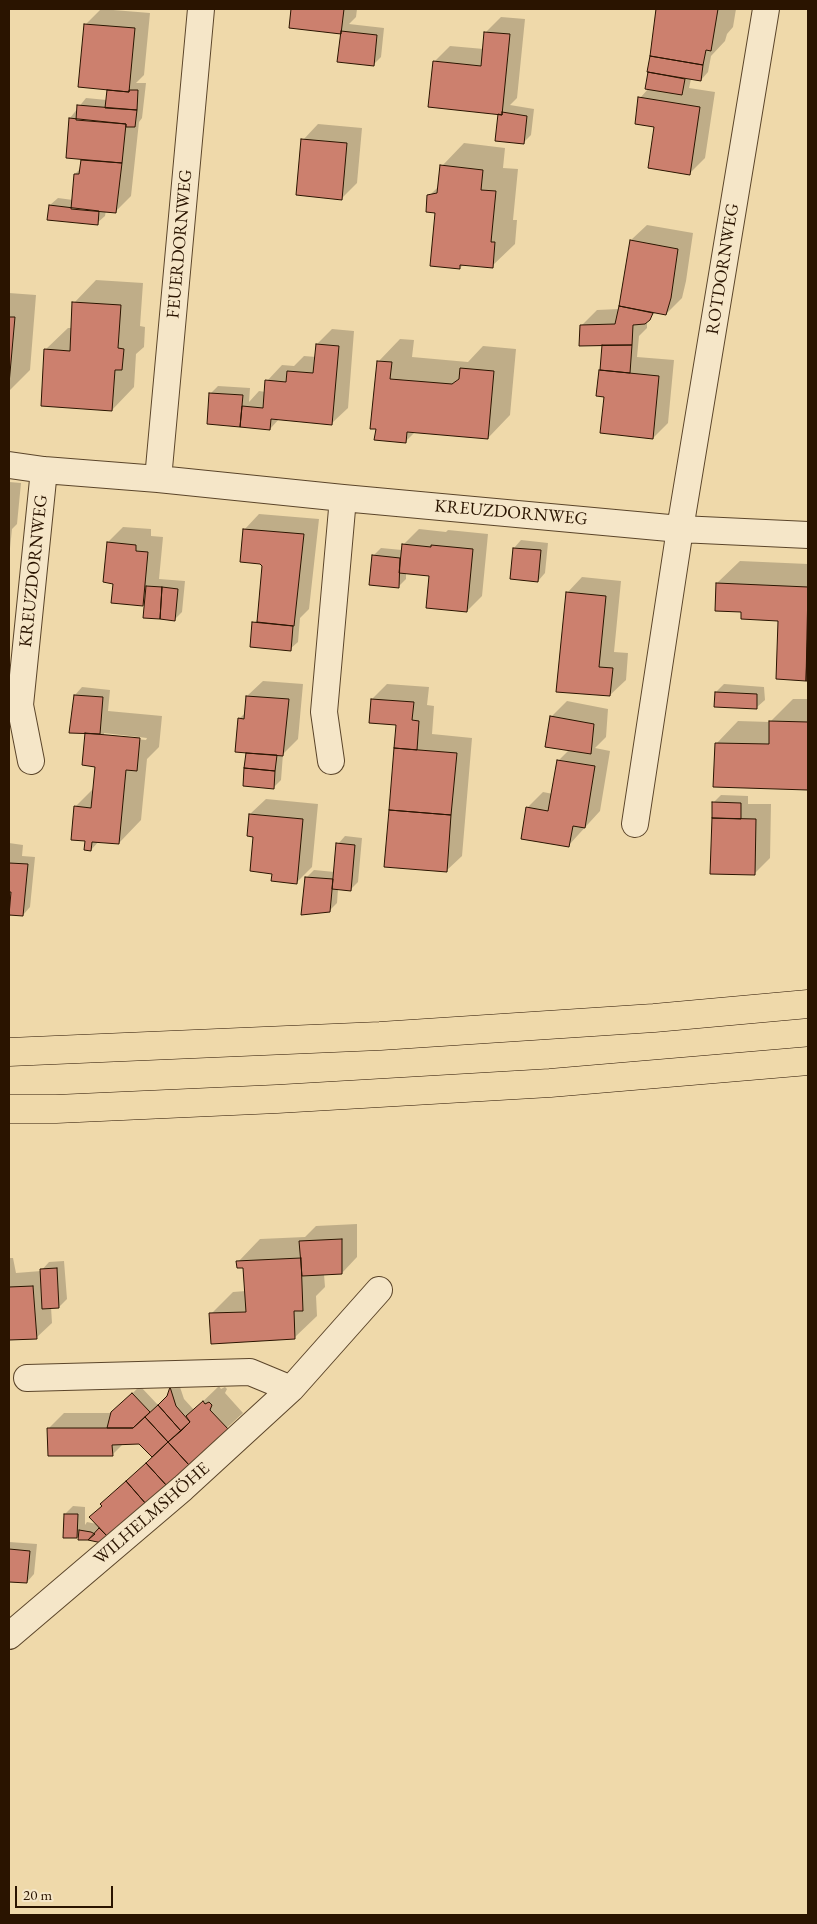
<!DOCTYPE html>
<meta charset="utf-8">
<style>
body{margin:0}
#map{position:relative;width:817px;height:1924px;overflow:hidden;background:#efd9aa;font-family:"EB Garamond",serif}
canvas{display:block}
.frame{position:absolute;inset:0;border:10px solid #2a1400;pointer-events:none}
.scale{position:absolute;left:15px;top:1886px;width:98px;height:22px;box-sizing:border-box;border:2px solid #2a1400;border-top:0;padding-left:6px;font-size:15px;line-height:18px;white-space:nowrap;color:#2a1400;-webkit-text-stroke:4px #f5e6c8;paint-order:stroke}
</style>
<div id="map">
<canvas width="817" height="1924"></canvas>
<div class="frame"></div>
<div class="scale">20 m</div>
</div>
<script>
const ctx = document.querySelector('canvas').getContext('2d');
ctx.lineJoin = 'round';
function fillPath(path, color) {
  ctx.fillStyle = color;
  ctx.fill(path, 'evenodd');
}
function toPath(rows) {
  const path = new Path2D();
  for (const r of rows) {
    path.moveTo(r[0], r[1]);
    for (let i = 2; i < r.length; i += 2) path.lineTo(r[i], r[i + 1]);
  }
  return path;
}
function strokePath(path, color, width, dash) {
  ctx.strokeStyle = color;
  ctx.lineWidth = width;
  ctx.lineCap = dash ? 'butt' : 'round';
  ctx.setLineDash(dash || []);
  ctx.stroke(path);
}
function drawText(font, color, halo, rows, align = 'center') {
  ctx.font = font + ' "EB Garamond",serif';
  ctx.lineWidth = 5;
  ctx.setLineDash([]);
  ctx.textBaseline = 'middle';
  ctx.strokeStyle = halo;
  ctx.fillStyle = color;
  for (const [text, x, y, turn = 0] of rows) {
    ctx.save();
    ctx.translate(x, y);
    ctx.rotate((+turn || 0) * Math.PI / 180);
    ctx.textAlign = isNaN(turn) ? turn : align;
    if (halo) ctx.strokeText(text, 0, 0);
    ctx.fillText(text, 0, 0);
    ctx.restore();
  }
}
const shadow = toPath([
 [101,9,150,13,144,75,136,83,146,83,142,118,139,122,131,196,116,211,106,210,105,216,97,223,50,205,58,198,73,200,75,174,81,168,82,159,70,118,86,98,107,100,110,89,86,24],
 [293,9,357,9,356,17,349,24,384,28,381,57,373,65,342,32,291,27],
 [658,9,736,9,733,27,727,34,725,41,711,56,708,72,701,80,691,79,689,88,715,92,705,158,689,174,655,126,640,98,649,88,647,88],
 [501,17,525,19,517,98,510,105,534,109,531,135,523,143,499,113,434,62,450,46,484,49,485,33],
 [318,124,362,128,357,183,341,199,303,140],
 [464,143,505,148,503,168,518,169,513,220,517,220,515,244,492,266,464,264,460,268,429,196,440,185,442,166],
 [647,225,693,233,686,281,682,298,666,314,656,312,647,320,647,328,639,336,637,357,674,360,668,423,653,438,605,396,600,370,604,344,582,325,597,310,619,309,631,240],
 [96,280,143,283,140,326,145,327,144,347,136,354,134,387,112,410,45,350,68,328,72,328,74,303],
 [9,293,36,295,30,370,9,391],
 [332,329,354,331,348,408,332,423,279,419,270,429,208,423,211,393,218,386,250,388,249,402,259,391,266,392,267,381,282,365,294,366,304,356,316,357,317,344],
 [400,339,414,340,412,357,468,362,483,346,516,349,510,415,488,438,415,432,405,442,377,428,378,362],
 [9,482,21,483,17,524,12,529,9,558],
 [259,514,319,519,309,609,300,618,298,642,290,649,254,623,259,618,263,565,244,530],
 [123,527,151,529,151,536,163,537,159,579,185,581,182,612,174,620,146,602,143,605,114,583,108,542],
 [419,529,446,532,448,530,488,534,482,596,467,611,430,575,406,573,406,579,398,587,373,556,381,548,402,550,403,545],
 [521,540,548,543,545,573,538,581,514,548],
 [740,561,808,564,808,679,777,678,779,619,743,611,717,583],
 [582,577,621,581,614,652,628,653,626,680,610,695,567,593],
 [263,681,303,684,298,739,283,754,281,780,273,788,247,753,249,752,239,719,246,712,247,696],
 [387,684,429,687,427,705,434,706,432,734,472,738,462,856,446,871,397,724,372,699],
 [724,684,764,687,765,700,757,707,716,692],
 [82,687,110,690,108,711,162,716,159,747,147,759,141,820,119,843,99,841,91,850,75,807,95,787,97,765,75,695],
 [104,733,147,738,146,740,104,736],
 [793,699,808,699,808,789,714,786,716,744,738,721,770,722],
 [567,701,608,709,606,737,595,748,610,751,600,811,568,846,527,808,543,792,553,794,558,761,570,749,551,717],
 [721,795,748,796,748,804,771,804,770,858,754,874,713,803],
 [266,799,318,804,312,867,296,883,273,872,250,814],
 [345,836,362,838,358,882,350,890,338,889,337,903,329,911,306,878,314,870,335,872,338,844],
 [9,843,23,845,22,856,35,857,30,907,23,915,12,914,9,917],
 [357,1224,357,1257,342,1273,324,1274,325,1287,316,1296,317,1316,294,1338,211,1314,233,1292,246,1291,245,1266,238,1262,260,1239,305,1237,316,1226],
 [9,1258,13,1258,16,1273,41,1271,49,1262,64,1261,67,1299,59,1307,51,1307,52,1323,36,1338,9,1339],
 [178,1381,184,1399,194,1410,219,1386,221,1389,225,1387,227,1389,225,1393,243,1413,108,1537,65,1537,65,1514,73,1506,85,1507,85,1525,87,1522,97,1524,103,1505,117,1489,153,1457,140,1442,124,1443,112,1455,48,1429,64,1413,112,1413,140,1386,158,1405,168,1396,171,1388],
 [9,1542,37,1544,34,1574,27,1582,9,1581]
]);
const building = toPath([
 [291,9,344,9,341,34,289,28,291,9],
 [656,9,718,9,711,51,706,50,703,65,650,56,656,9],
 [84,24,135,28,129,92,78,87,84,24],
 [341,31,377,35,374,66,337,62,341,31],
 [484,32,510,34,502,115,428,107,433,61,481,66,484,32],
 [650,56,703,65,701,81,647,72,650,56],
 [648,72,685,79,682,95,645,89,648,72],
 [107,90,129,92,129,90,138,90,137,110,105,108,107,90],
 [638,97,700,107,690,175,648,168,654,127,635,124,638,97],
 [77,105,137,110,135,127,126,127,126,124,76,120,77,105],
 [502,112,527,116,524,144,495,141,498,114,502,115,502,112],
 [69,118,126,124,122,163,66,158,69,118],
 [301,139,347,143,342,200,296,195,301,139],
 [81,160,122,163,116,213,71,209,74,174,79,174,81,160],
 [440,165,483,170,481,190,496,191,491,242,495,242,493,268,460,265,460,269,430,266,435,213,426,212,427,195,437,193,440,165],
 [49,205,99,211,98,225,47,220,49,205],
 [630,240,678,249,671,298,666,315,619,306,630,240],
 [72,302,121,305,118,348,124,349,122,370,115,370,112,411,41,406,44,349,70,351,72,302],
 [619,306,653,313,650,320,645,324,633,325,632,345,579,346,580,325,615,324,619,306],
 [9,317,15,317,9,384,9,317],
 [316,344,339,346,332,425,271,419,270,430,240,427,242,406,263,408,265,380,286,382,287,371,313,373,316,344],
 [602,345,632,345,630,373,600,370,602,345],
 [377,361,392,362,390,379,452,384,459,379,460,368,494,371,488,439,407,432,406,443,374,440,376,429,370,429,377,361],
 [599,370,659,376,653,439,600,433,604,397,596,396,599,370],
 [209,393,243,395,240,427,207,424,209,393],
 [243,529,304,534,294,626,257,622,262,566,260,564,240,562,243,529],
 [107,542,136,545,136,551,148,552,143,606,111,603,113,584,103,582,107,542],
 [402,544,431,547,431,545,473,549,467,612,426,608,429,576,399,573,402,544],
 [513,548,541,550,538,582,510,579,513,548],
 [372,555,400,558,399,588,369,585,372,555],
 [716,583,808,587,806,681,776,679,778,621,741,619,741,612,715,611,716,583],
 [146,586,162,587,160,619,143,618,146,586],
 [162,587,178,589,175,621,160,619,162,587],
 [566,592,606,596,599,667,613,668,610,696,556,692,566,592],
 [252,622,293,626,291,651,250,647,252,622],
 [808,625,808,681,806,681,808,625],
 [715,692,757,694,757,709,714,707,715,692],
 [74,695,103,697,100,734,69,733,74,695],
 [246,696,289,699,283,756,235,752,238,718,244,719,246,696],
 [371,699,414,702,412,720,419,721,417,750,394,748,396,725,369,723,371,699],
 [550,716,594,724,591,754,545,747,550,716],
 [769,721,808,722,808,790,713,787,715,743,769,744,769,721],
 [85,733,140,738,137,771,126,770,119,844,92,842,91,851,84,850,85,841,71,840,74,806,91,808,95,767,82,765,85,733],
 [394,748,457,753,451,815,389,810,394,748],
 [246,753,277,755,275,771,244,768,246,753],
 [557,760,595,766,585,828,573,826,569,847,521,839,526,807,548,811,557,760],
 [244,768,275,771,274,789,243,786,244,768],
 [712,802,741,803,741,819,712,818,712,802],
 [389,810,451,815,447,872,384,867,389,810],
 [249,814,303,819,297,884,271,881,272,874,250,871,253,837,247,836,249,814],
 [712,818,756,819,755,875,710,874,712,818],
 [336,843,355,845,351,891,332,889,336,843],
 [9,863,28,864,23,916,9,915,11,892,9,892,9,863],
 [305,877,333,879,330,912,301,915,305,877],
 [342,1239,342,1274,302,1276,299,1241,342,1239],
 [301,1258,303,1311,294,1311,295,1339,211,1344,209,1313,246,1312,243,1268,237,1268,236,1261,301,1258],
 [57,1268,59,1308,42,1309,40,1269,57,1268],
 [33,1286,37,1339,9,1340,9,1287,33,1286],
 [170,1387,176,1406,190,1422,181,1431,158,1405,167,1396,170,1387],
 [132,1393,150,1412,133,1428,107,1428,111,1412,132,1393],
 [203,1401,205,1404,209,1402,212,1405,210,1410,229,1430,189,1465,168,1442,190,1422,186,1416,203,1401],
 [158,1405,181,1431,168,1442,145,1417,158,1405],
 [145,1417,168,1442,152,1457,139,1444,112,1445,113,1456,48,1456,47,1428,133,1428,145,1417],
 [168,1442,189,1465,167,1486,146,1463,168,1442],
 [146,1463,167,1486,146,1504,126,1481,146,1463],
 [126,1481,146,1504,109,1538,89,1517,102,1506,100,1504,126,1481],
 [64,1514,78,1514,77,1538,63,1538,64,1514],
 [99,1528,109,1538,102,1543,88,1540,99,1528],
 [79,1530,91,1532,95,1534,88,1540,78,1540,79,1530],
 [9,1549,30,1551,27,1583,9,1582,9,1549]
]);
const street = toPath([
 [9,465,44,470,158,479,343,498,680,529,808,535],
 [158,479,201,9],
 [31,761,20,705,44,470],
 [331,761,324,712,343,498],
 [635,824,680,529,766,9],
 [27,1378,250,1372,291,1389],
 [9,1636,183,1488,291,1389,379,1290]
]);
const highway = toPath([
 [9,1052,380,1036,654,1018,808,1004],
 [9,1109,56,1109,277,1099,550,1083,808,1061]
]);
const streetNames = [
 ["FEUERDORNWEG",180,244,-85],
 ["ROTDORNWEG",723,269,-81],
 ["KREUZDORNWEG",511,513,5],
 ["KREUZDORNWEG",34,571,-84],
 ["WILHELMSHÖHE",152,1514,-41]
];
fillPath(shadow, '#0003');
fillPath(building, '#cc806e');
strokePath(building, '#2a1400', 1);
strokePath(street, '#5b452a', 28);
strokePath(highway, '#2a1400', 29);
strokePath(street, '#f5e6c8', 26);
strokePath(highway, '#efd9aa', 28);
drawText('18px', '#2a1400', '#f5e6c8', streetNames);
</script>
